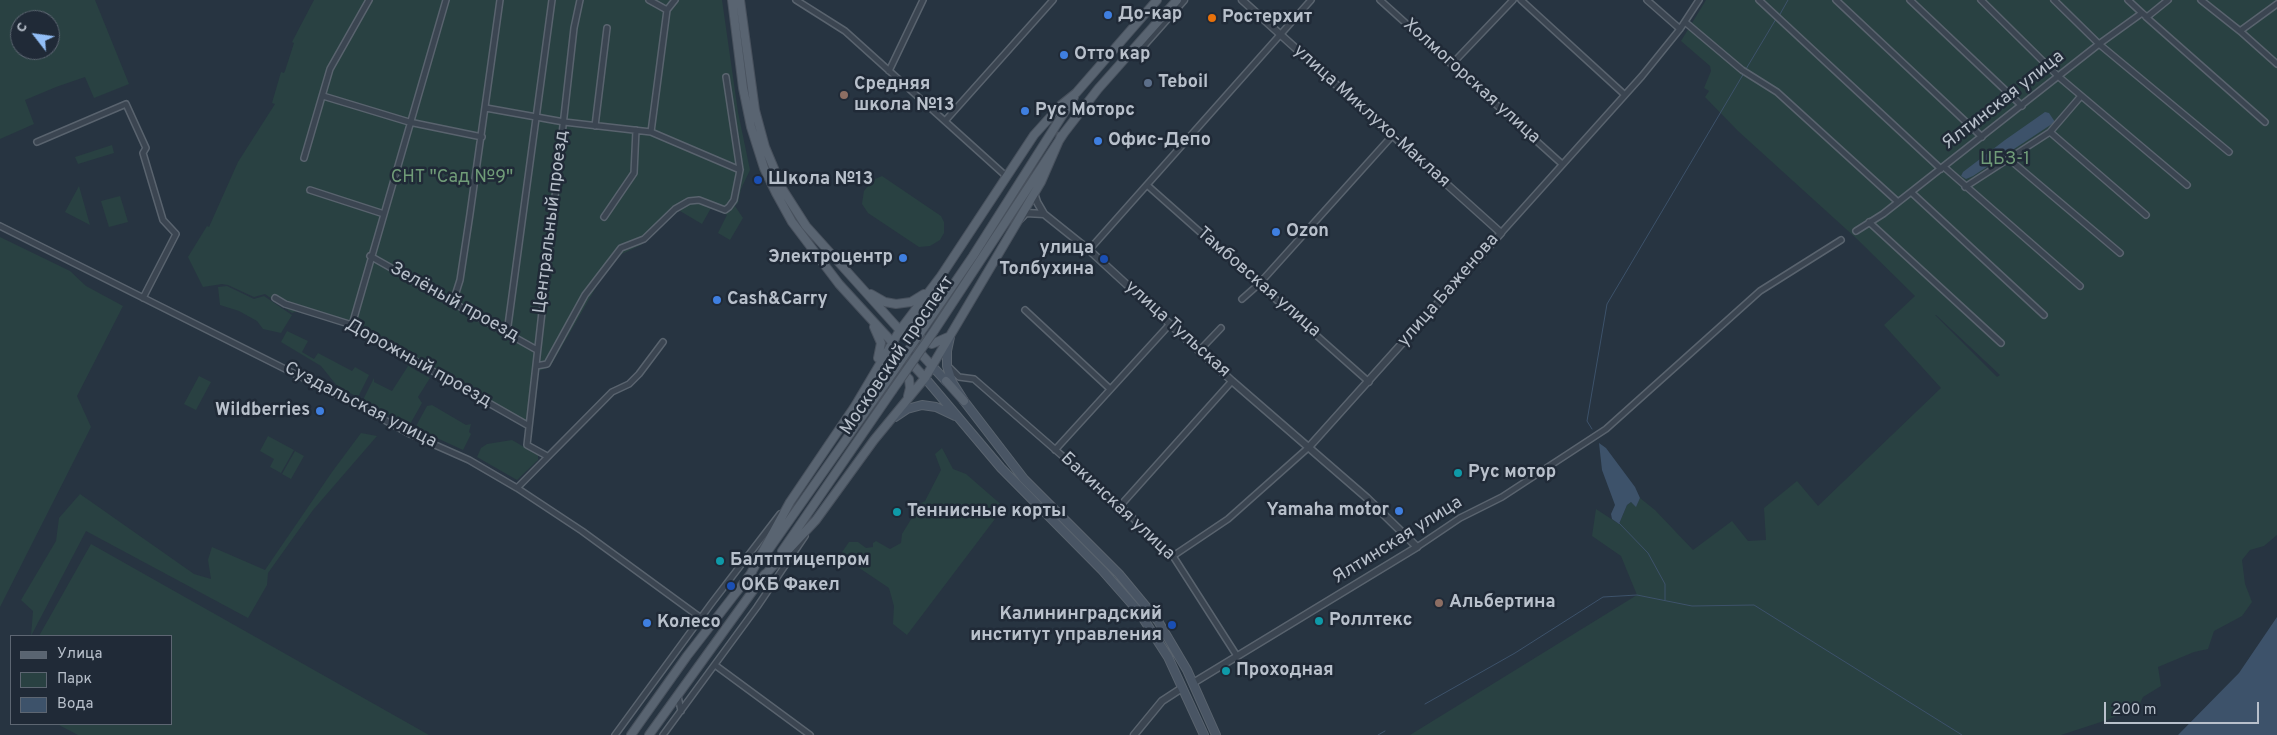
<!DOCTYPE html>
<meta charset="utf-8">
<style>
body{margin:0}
#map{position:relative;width:2277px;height:735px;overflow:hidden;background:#273441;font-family:Overpass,sans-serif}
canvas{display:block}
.legend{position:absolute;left:10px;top:635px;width:162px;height:90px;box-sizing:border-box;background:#202a37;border:1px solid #5d6672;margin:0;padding:6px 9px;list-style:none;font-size:15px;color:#b8c0cb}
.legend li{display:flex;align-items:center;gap:10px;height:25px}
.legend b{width:25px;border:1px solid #5d6672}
.north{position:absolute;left:10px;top:10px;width:50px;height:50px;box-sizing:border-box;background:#202a37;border:1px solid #5d6672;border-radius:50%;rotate:300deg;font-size:14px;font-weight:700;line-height:20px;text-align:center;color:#b8c0cb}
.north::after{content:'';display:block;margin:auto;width:18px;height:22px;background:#92bef6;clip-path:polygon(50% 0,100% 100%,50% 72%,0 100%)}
.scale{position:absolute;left:2104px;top:702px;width:155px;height:22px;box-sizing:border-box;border:2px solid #b8c0cb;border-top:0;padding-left:6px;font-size:15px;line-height:18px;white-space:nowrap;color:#b8c0cb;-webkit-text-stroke:4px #202a37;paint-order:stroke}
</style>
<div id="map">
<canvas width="2277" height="735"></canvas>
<ul class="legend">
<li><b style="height:6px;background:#596471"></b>Улица</li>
<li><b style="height:14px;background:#294142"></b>Парк</li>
<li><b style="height:14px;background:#3d526a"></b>Вода</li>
</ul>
<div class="north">С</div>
<div class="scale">200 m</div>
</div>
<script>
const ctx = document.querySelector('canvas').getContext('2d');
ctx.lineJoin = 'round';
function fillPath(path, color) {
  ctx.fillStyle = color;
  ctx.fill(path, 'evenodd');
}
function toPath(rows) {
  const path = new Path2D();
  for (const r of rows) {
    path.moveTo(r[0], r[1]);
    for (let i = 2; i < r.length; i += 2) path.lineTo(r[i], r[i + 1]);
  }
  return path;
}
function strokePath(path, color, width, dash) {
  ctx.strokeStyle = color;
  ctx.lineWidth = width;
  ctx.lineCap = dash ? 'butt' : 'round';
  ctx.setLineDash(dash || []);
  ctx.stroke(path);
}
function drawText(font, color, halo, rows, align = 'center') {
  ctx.font = font + ' Overpass,sans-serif';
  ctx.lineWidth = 5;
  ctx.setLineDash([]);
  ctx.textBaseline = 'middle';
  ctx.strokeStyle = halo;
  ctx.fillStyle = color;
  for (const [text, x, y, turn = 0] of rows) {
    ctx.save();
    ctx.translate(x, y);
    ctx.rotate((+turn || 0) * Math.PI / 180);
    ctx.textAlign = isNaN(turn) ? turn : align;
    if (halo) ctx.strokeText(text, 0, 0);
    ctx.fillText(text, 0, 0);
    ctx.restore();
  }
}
const green = toPath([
 [0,0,95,0,129,84,94,98,85,77,56,87,25,100,34,124,0,139],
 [20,20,50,20,50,50,20,50],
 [314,0,722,0,738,112,750,170,741,189,738,203,735,206,743,218,730,240,718,233,727,215,711,208,702,224,680,211,681,209,641,245,622,254,606,270,550,367,539,371,528,423,338,320,303,309,292,313,265,294,254,297,228,285,222,284,203,287,188,257,207,226,209,227,238,162,275,104,272,103,281,72,284,73,285,71,294,43,292,42],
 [1706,0,2277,0,2277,535,2264,546,2250,550,2242,560,2245,584,2252,602,2242,616,2214,631,2208,649,2194,652,2158,667,2161,686,2143,697,2139,706,2107,720,2061,735,1410,735,1637,595,1621,556,1592,536,1596,509,1619,524,1627,505,1631,502,1636,506,1640,498,1655,510,1693,550,1732,521,1748,541,1766,540,1764,508,1797,481,1818,506,1941,388,1884,325,1915,296,1857,239,1738,131,1705,97,1709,91,1704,88,1711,71,1710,66,1681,41],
 [1935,315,1936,315,2000,375,1997,377],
 [112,145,114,153,78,164,75,157],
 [882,176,941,216,944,222,944,233,940,240,930,246,919,247,868,213,862,204,864,191,873,180],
 [79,186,90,225,65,212],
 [120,196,128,222,109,227,101,201],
 [0,237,70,271,86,286,123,306,77,396,91,427,0,607],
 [227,286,254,299,264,296,292,315,281,333,263,329,257,321,239,311,220,305,218,287],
 [287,331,308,341,302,352,314,359,318,353,352,371,355,367,369,375,358,397,338,387,321,366,281,342],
 [408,361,410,367,430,378,418,397,422,403,409,426,363,400,374,378,374,382,392,391,408,366,406,364],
 [199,376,211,382,196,410,184,404],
 [432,405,466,425,471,424,469,432,471,434,463,450,415,428,427,406],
 [361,433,377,436,313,510,268,573,267,585,248,618,86,531,31,636,33,611,21,600,56,541,59,518,80,494,194,574,211,579,208,560,212,547,265,570,332,472],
 [268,436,294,450,281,473,270,467,274,459,260,451],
 [512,440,538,455,538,460,517,480,477,457,481,448,487,444],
 [942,448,953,469,966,474,1004,507,907,635,893,624,894,606,889,588,840,555,849,542,858,542,866,548,873,547,873,543,876,541,890,549,901,543,902,534,921,503,925,501,941,470,935,454],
 [295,451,304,456,291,479,282,474],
 [91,544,429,735,78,735,57,724,171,724,171,636,39,636]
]);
const water = toPath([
 [2045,112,2049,113,2055,122,1973,176,1966,179,1961,176,1963,172,2005,140],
 [1599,443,1606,448,1635,487,1640,498,1636,507,1631,502,1627,505,1619,524,1612,519,1611,514,1615,505,1602,470],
 [2277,617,2277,735,2178,735,2239,673]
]);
const stream = toPath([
 [1779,16,1788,0],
 [1746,69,1776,19],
 [1592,429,1587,421,1607,304,1744,73],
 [1619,523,1648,553,1665,584,1665,600],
 [1425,704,1515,653,1603,597,1637,595,1692,606,1754,605,1962,735],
 [1378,735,1385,731]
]);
const minor = toPath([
 [649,0,667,10,675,0],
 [796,0,845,31,1007,177],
 [1380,0,1562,164],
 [1521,0,1625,95],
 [1647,0,1680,29],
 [1759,0,1941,169],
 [1836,0,1982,137],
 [1910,0,2022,106],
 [1981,0,2059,77,2187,185],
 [2054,0,2099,44,2229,152],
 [2128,0,2142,13],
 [2201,0,2240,31,2277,4],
 [2146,17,2265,122],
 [1685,22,1742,70,1777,92,1898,202],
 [2240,31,2277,64],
 [1452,64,1513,0],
 [889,71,923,0],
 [323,96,409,122,482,137],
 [486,108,564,122,651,132,740,170],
 [945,121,1053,0],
 [595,126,607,28],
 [651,132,667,10],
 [2050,132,2146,215],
 [37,142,126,104,146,148,143,153,163,220,176,234,143,298],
 [304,158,330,69,369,0],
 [2009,159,2120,253],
 [1944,167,2080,286],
 [1147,185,1369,382],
 [1965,187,2050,132,2081,96],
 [310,190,384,214],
 [1911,192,2044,315],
 [604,217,634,173,636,130],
 [1869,222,2001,343],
 [0,226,357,405,408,433,469,460,517,488,582,531,701,618],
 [1856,231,1883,214,2099,44,2142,13,2147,17,2168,0],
 [1501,233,1642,76,1680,29,1699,0],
 [1089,250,1311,0],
 [370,256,537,350],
 [275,298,285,304,352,325,529,426],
 [1242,299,1259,284,1392,136],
 [453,302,460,280,470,214,500,0],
 [1025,310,1109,388],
 [352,325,446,0],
 [507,333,552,0],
 [1199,351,1221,328],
 [536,366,547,364,585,295,621,248,644,239,675,209,689,201,699,200,725,210,729,207,734,200,740,170,726,77],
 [950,368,959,377,974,379,1120,506,1173,556,1237,656],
 [1055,450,1170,324],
 [547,456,527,445,574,28,580,0],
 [517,488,612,392,629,384,639,374,663,342],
 [1120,506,1232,381],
 [1417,547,1460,518,1502,497,1606,429,1760,291,1841,240],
 [1173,556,1228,519,1309,447],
 [715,665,810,735],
 [678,696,681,711],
 [615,735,711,604,780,514],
 [663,735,757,607,805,536]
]);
const tertiary = toPath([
 [1242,0,1501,233,1309,447],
 [1128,56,1136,53,1144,45,1184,0],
 [1034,193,1037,202,1044,214,1089,250,1232,381,1367,498,1417,547,1193,683],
 [1020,219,1026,213,1044,214],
 [1134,735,1162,701,1182,688]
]);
const secondary = toPath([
 [950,337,947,351,947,366,952,382,964,401,1024,479,1119,574,1158,621,1187,670,1216,735],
 [932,366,946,381],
 [925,378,1001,468,1102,570,1139,612,1168,657,1204,735],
 [895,417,907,409,922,405,936,407,955,416]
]);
const primary = toPath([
 [732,0,743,88,751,127,764,168,776,193,792,222,839,284,925,378],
 [740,0,755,110,765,147,783,190,806,226,932,366],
 [871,294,885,302,896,304,911,302,924,294],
 [915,314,913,320,913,328,924,341,932,344,948,337],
 [925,326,973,256,1074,97],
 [874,327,881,343,878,358],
 [934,331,1064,133,1098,89,1177,0],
 [876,371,885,364,896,366,909,379,910,388,908,396],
 [946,381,964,401],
 [782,551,892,391],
 [765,555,885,384],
 [750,575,790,502,855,406,900,330,941,276,1034,135,1061,105,1076,93,1157,0],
 [763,577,816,520,874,440,925,378,1041,182,1061,136],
 [631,735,687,656,752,572],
 [649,735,765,574]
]);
const primaryBridge = toPath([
 [885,384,925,326],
 [892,391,934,331]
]);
const markers = [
 [1108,15,5,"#3f7fe0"],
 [1212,18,5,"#e8710a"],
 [1064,55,5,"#3f7fe0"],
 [1148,83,5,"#5c6f8a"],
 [844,95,5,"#8d6e63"],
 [1025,111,5,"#3f7fe0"],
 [1098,141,5,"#3f7fe0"],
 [758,180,5,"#1a4fb4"],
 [1276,232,5,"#3f7fe0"],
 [903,258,5,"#3f7fe0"],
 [1104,259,5,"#1a4fb4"],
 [717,300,5,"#3f7fe0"],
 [320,411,5,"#3f7fe0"],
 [1458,473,5,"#0f9aa8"],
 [1399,511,5,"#3f7fe0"],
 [897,512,5,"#0f9aa8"],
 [720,561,5,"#0f9aa8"],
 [731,586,5,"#1a4fb4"],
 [1439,603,5,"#8d6e63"],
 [1319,621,5,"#0f9aa8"],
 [647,623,5,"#3f7fe0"],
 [1172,625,5,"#1a4fb4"],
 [1226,671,5,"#0f9aa8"]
];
const poiNames = [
 ["До-кар",1118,15],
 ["Ростерхит",1222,18],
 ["Отто кар",1074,55],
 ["Teboil",1158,83],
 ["Средняя",854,85],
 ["школа №13",854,106],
 ["Рус Моторс",1035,111],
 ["Офис-Депо",1108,141],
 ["Школа №13",768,180],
 ["Ozon",1286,232],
 ["улица",1094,249,"right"],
 ["Толбухина",1094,270,"right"],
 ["Электроцентр",893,258,"right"],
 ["Cash&Carry",727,300],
 ["Wildberries",310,411,"right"],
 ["Рус мотор",1468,473],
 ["Yamaha motor",1389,511,"right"],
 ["Теннисные корты",907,512],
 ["Балтптицепром",730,561],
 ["ОКБ Факел",741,586],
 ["Альбертина",1449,603],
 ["Калининградский",1162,615,"right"],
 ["институт управления",1162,636,"right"],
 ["Роллтекс",1329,621],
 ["Колесо",657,623],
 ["Проходная",1236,671]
];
const streetNames = [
 ["Холмогорская улица",1471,82,42],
 ["Ялтинская улица",2004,101,-38],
 ["улица Миклухо-Маклая",1371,117,42],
 ["Центральный проезд",552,222,-83],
 ["Тамбовская улица",1258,283,41],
 ["улица Баженова",1449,291,-49],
 ["Зелёный проезд",454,303,29],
 ["улица Тульская",1177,330,42],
 ["Московский проспект",898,356,-56],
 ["Дорожный проезд",418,364,29],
 ["Суздальская улица",360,406,27],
 ["Бакинская улица",1117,507,43],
 ["Ялтинская улица",1398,541,-32]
];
const parkNames = [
 ["ЦБЗ-1",2005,160],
 ["СНТ \"Сад №9\"",452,178]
];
fillPath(green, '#294142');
fillPath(water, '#3d526a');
strokePath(stream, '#3d526a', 1);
strokePath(minor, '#59636e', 8);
strokePath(tertiary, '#59636e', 9);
strokePath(secondary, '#59636e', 10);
strokePath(primary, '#48515d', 10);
strokePath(minor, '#3b4551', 5);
strokePath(tertiary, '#3b4551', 6);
strokePath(secondary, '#495564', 8);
strokePath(primary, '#596471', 8);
strokePath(primaryBridge, '#48515d', 10, []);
strokePath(primaryBridge, '#596471', 8);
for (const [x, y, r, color] of markers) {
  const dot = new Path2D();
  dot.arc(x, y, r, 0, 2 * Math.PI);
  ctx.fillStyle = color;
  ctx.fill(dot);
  strokePath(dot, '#202a37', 2);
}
drawText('bold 18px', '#b8c0cb', '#202a37', poiNames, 'left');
drawText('18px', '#b8c0cb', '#202a37', streetNames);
drawText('18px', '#709c78', '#202a37', parkNames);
</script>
